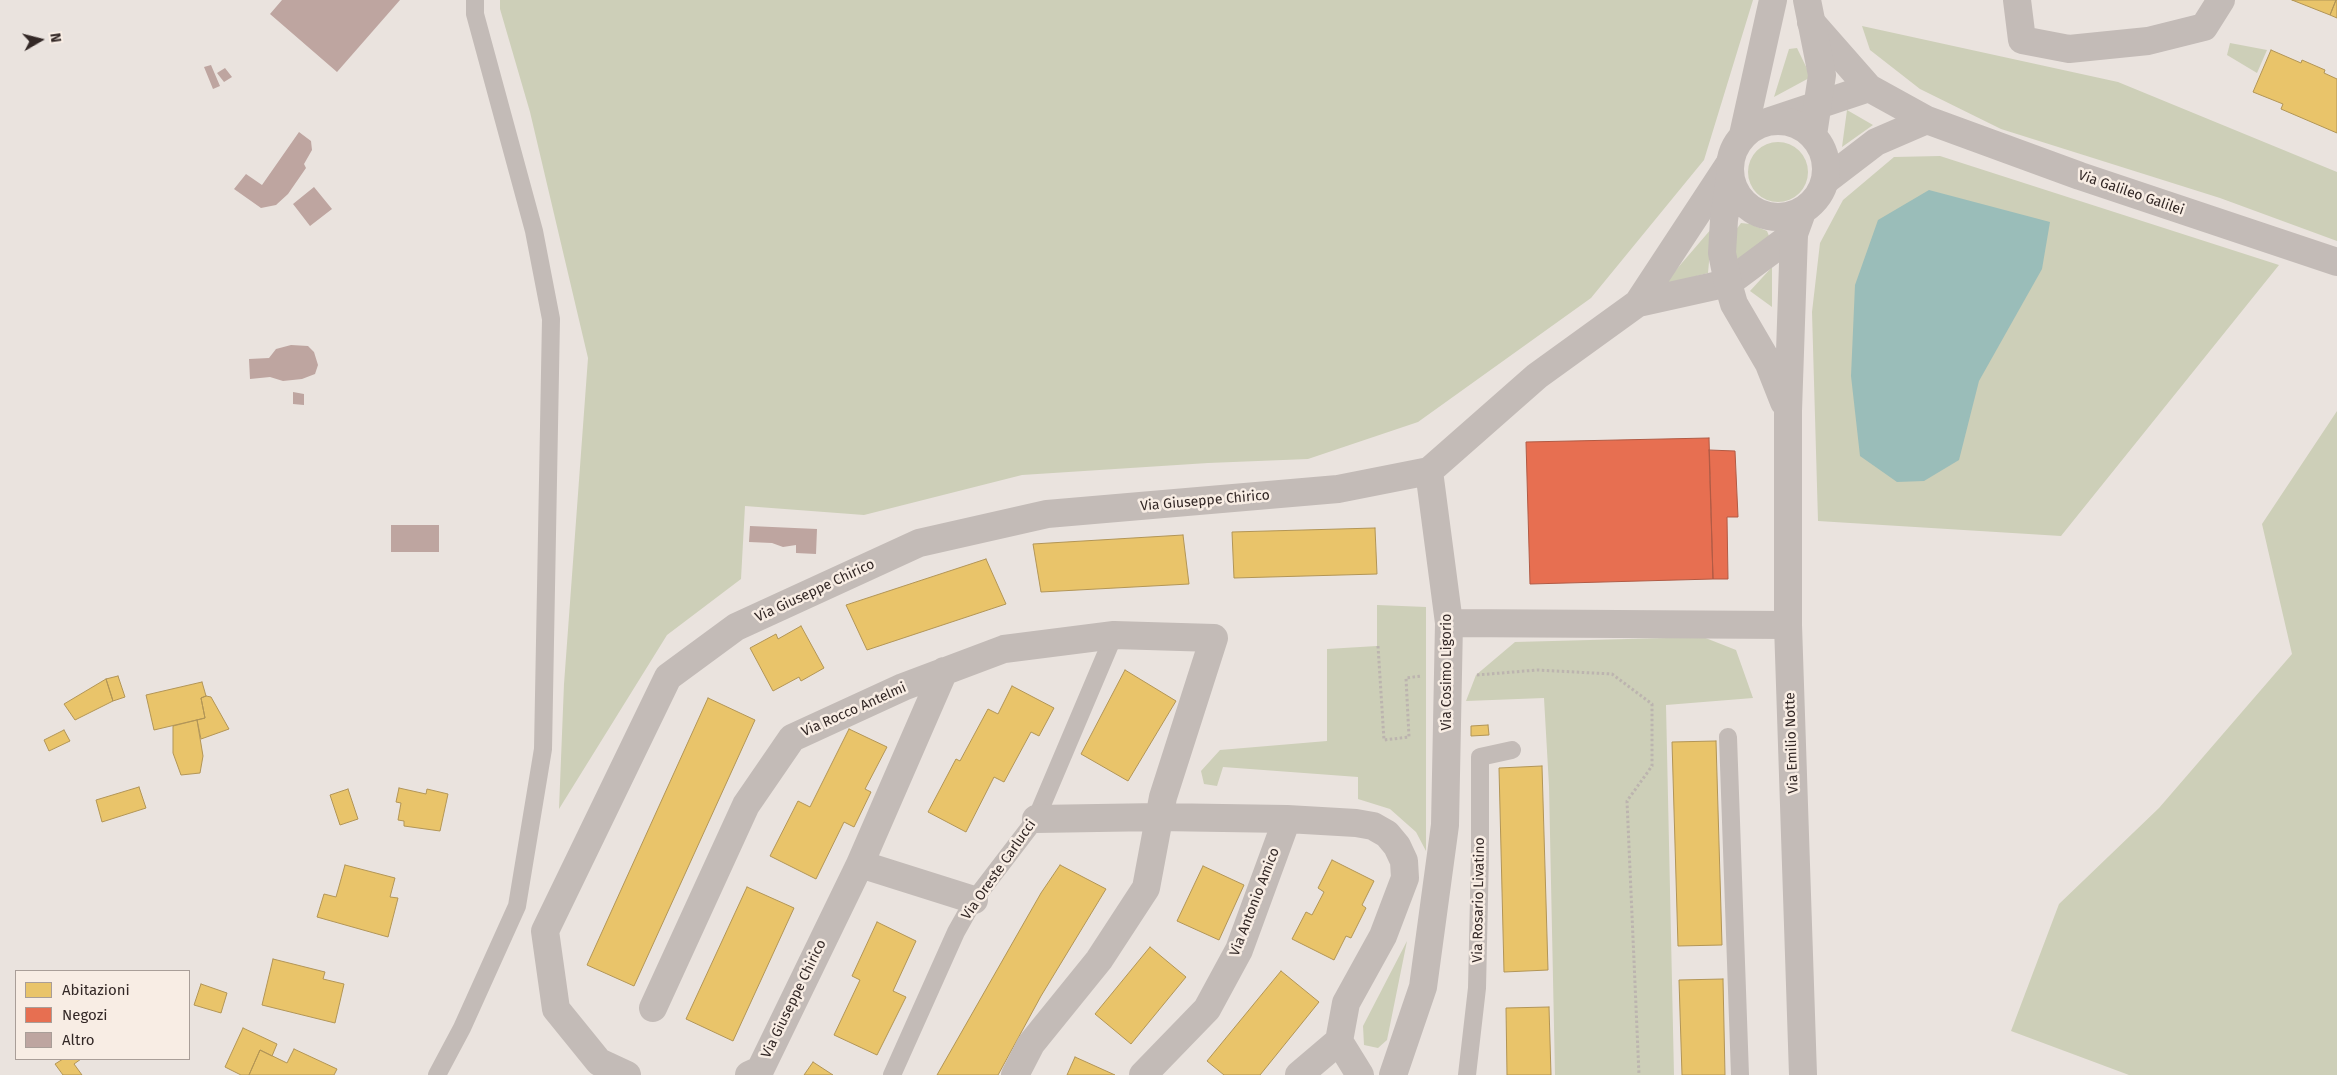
<!DOCTYPE html>
<style>
body{margin:0}
#map{position:relative;width:2337px;height:1075px;overflow:hidden;background:#eae3de;font-family:"Fira Sans",sans-serif}
canvas{display:block}
.legend{position:absolute;left:15px;top:970px;width:175px;height:90px;box-sizing:border-box;background:#f8ede4;border:1px solid #a99e98;margin:0;padding:6px 9px;list-style:none;font-size:15px;color:#332826}
.legend li{display:flex;align-items:center;gap:10px;height:25px}
.legend b{width:25px;border:1px solid #a99e98}
.north{position:absolute;left:15px;top:15px;width:50px;height:50px;-webkit-text-stroke:4px #f8ede4;paint-order:stroke;rotate:82deg;font-size:14px;font-weight:700;line-height:20px;text-align:center;color:#332826}
.north::after{content:'';display:block;margin:auto;width:18px;height:22px;background:#332826;clip-path:polygon(50% 0,100% 100%,50% 72%,0 100%)}
</style>
<div id="map">
<canvas width="2337" height="1075"></canvas>
<ul class="legend">
<li><b style="height:14px;background:#e9c46a"></b>Abitazioni</li>
<li><b style="height:14px;background:#e76f51"></b>Negozi</li>
<li><b style="height:14px;background:#bea5a0"></b>Altro</li>
</ul>
<div class="north">N</div>
</div>
<script>
const ctx = document.querySelector('canvas').getContext('2d');
ctx.lineJoin = 'round';
function fillPath(path, color) {
  ctx.fillStyle = color;
  ctx.fill(path, 'evenodd');
}
function toPath(rows) {
  const path = new Path2D();
  for (const r of rows) {
    if (r.length === 3) {
      path.moveTo(r[0] + r[2], r[1]);
      path.arc(r[0], r[1], r[2], 0, 2 * Math.PI);
      continue;
    }
    path.moveTo(r[0], r[1]);
    for (let i = 2; i < r.length; i += 2) path.lineTo(r[i], r[i + 1]);
  }
  return path;
}
function strokePath(path, color, width, dash) {
  ctx.strokeStyle = color;
  ctx.lineWidth = width;
  ctx.lineCap = dash ? 'butt' : 'round';
  ctx.setLineDash(dash || []);
  ctx.stroke(path);
}
function drawText(font, color, halo, rows, align = 'center') {
  ctx.font = font + ' "Fira Sans",sans-serif';
  ctx.lineWidth = 5;
  ctx.setLineDash([]);
  ctx.textBaseline = 'middle';
  ctx.strokeStyle = halo;
  ctx.fillStyle = color;
  for (const [text, x, y, turn = 0] of rows) {
    ctx.save();
    ctx.translate(x, y);
    ctx.rotate((+turn || 0) * Math.PI / 180);
    ctx.textAlign = isNaN(turn) ? turn : align;
    if (halo) ctx.strokeText(text, 0, 0);
    ctx.fillText(text, 0, 0);
    ctx.restore();
  }
}
const green = toPath([
 [500,0,1753,0,1704,160,1591,298,1418,422,1308,459,1208,463,1022,475,864,515,745,506,741,579,667,635,559,809,564,684,588,358,530,112,500,9],
 [1862,26,2118,82,2337,172,2337,241,2220,198,2001,129,1920,89,1870,50],
 [2230,43,2267,50,2257,73,2227,55],
 [1797,48,1811,77,1774,97,1789,49],
 [1847,110,1873,125,1842,147],
 [1778,172,30],
 [1940,156,2279,265,2061,536,1818,521,1812,312,1820,243,1843,200,1894,157],
 [1741,223,1750,224,1767,231,1769,236,1736,265,1733,234],
 [1712,228,1708,273,1663,285],
 [1772,267,1772,307,1750,291],
 [2337,411,2337,1075,2129,1075,2011,1031,2059,904,2159,808,2292,654,2262,524],
 [1377,605,1426,607,1426,851,1416,832,1390,809,1358,799,1358,777,1223,767,1217,786,1204,784,1201,771,1220,750,1327,741,1327,649,1377,646],
 [1703,637,1736,650,1753,698,1666,705,1674,1075,1555,1075,1549,786,1544,698,1466,701,1476,675,1515,642],
 [1407,941,1387,1040,1378,1048,1364,1045,1363,1026]
]);
const water = toPath([
 [1929,190,2050,222,2042,269,1979,381,1959,460,1924,481,1897,482,1860,456,1851,376,1855,285,1878,220]
]);
const homes = toPath([
 [2292,0,2336,0,2330,15,2292,0],
 [2336,0,2337,0,2337,18,2330,15,2336,0],
 [2271,50,2301,63,2302,60,2325,70,2324,73,2337,79,2337,133,2281,109,2283,104,2253,92,2271,50],
 [1375,528,1377,574,1234,578,1232,532,1375,528],
 [1183,535,1189,584,1041,592,1033,544,1183,535],
 [986,559,1006,604,867,650,846,605,986,559],
 [801,626,824,668,801,681,799,677,773,691,750,648,776,634,778,639,801,626],
 [1125,670,1176,701,1128,781,1081,754,1125,670],
 [118,676,125,697,113,701,106,679,118,676],
 [106,679,113,701,75,720,64,704,106,679],
 [202,682,206,696,201,698,205,718,154,730,146,695,202,682],
 [1012,686,1054,708,1039,736,1031,732,1004,782,994,777,966,832,928,812,956,759,960,761,988,709,998,714,1012,686],
 [206,696,211,697,229,729,201,739,197,720,205,718,201,698,206,696],
 [708,698,755,720,634,986,587,965,708,698],
 [197,720,203,756,200,773,181,775,173,753,173,726,197,720],
 [1488,725,1489,735,1471,736,1471,726,1488,725],
 [849,729,887,747,865,789,871,792,854,827,844,822,816,879,770,856,798,801,810,807,849,729],
 [64,730,70,741,49,751,44,740,64,730],
 [1716,741,1722,945,1678,946,1672,742,1716,741],
 [1542,766,1548,970,1504,972,1499,768,1542,766],
 [139,787,146,808,102,822,96,800,139,787],
 [399,788,426,794,427,789,448,794,440,831,404,826,404,821,398,820,401,803,396,802,399,788],
 [348,789,358,819,340,825,330,795,348,789],
 [1332,860,1374,881,1362,905,1366,908,1351,938,1346,936,1334,960,1292,939,1306,912,1312,915,1324,892,1318,888,1332,860],
 [345,865,395,878,390,897,398,898,388,937,317,917,324,894,336,897,345,865],
 [1060,865,1106,889,1041,996,998,1075,937,1075,1041,893,1060,865],
 [1203,866,1244,885,1219,940,1177,921,1203,866],
 [747,887,794,908,733,1041,686,1019,747,887],
 [877,922,916,941,893,991,906,997,877,1055,834,1035,860,980,852,976,877,922],
 [1150,947,1186,977,1131,1044,1095,1014,1150,947],
 [273,959,325,972,323,979,344,984,335,1023,262,1005,273,959],
 [1281,971,1319,1002,1260,1075,1224,1075,1207,1061,1281,971],
 [1723,979,1725,1075,1682,1075,1679,980,1723,979],
 [201,984,227,993,221,1013,194,1005,201,984],
 [1549,1007,1551,1075,1507,1075,1506,1008,1549,1007],
 [243,1028,277,1044,272,1056,260,1050,249,1075,241,1075,225,1067,243,1028],
 [294,1049,337,1069,334,1075,249,1075,260,1050,287,1063,294,1049],
 [1075,1057,1115,1075,1067,1075,1075,1057],
 [63,1059,81,1059,74,1064,82,1075,63,1075,55,1064,63,1059],
 [813,1062,833,1075,804,1075,813,1062]
]);
const shops = toPath([
 [1709,438,1713,579,1530,584,1526,442,1709,438],
 [1709,450,1735,451,1738,517,1727,517,1728,579,1713,579,1709,450]
]);
const building = toPath([
 [282,0,400,0,337,72,270,14],
 [211,65,220,86,213,89,204,67],
 [225,68,232,77,224,82,217,73],
 [299,132,311,141,312,150,304,164,306,168,288,194,276,205,261,208,234,189,246,174,262,185],
 [314,187,332,209,310,226,293,204],
 [291,345,308,346,314,352,318,365,315,374,302,379,283,381,270,377,250,379,249,359,269,358,276,349],
 [293,392,304,394,304,405,293,404],
 [391,525,439,525,439,552,391,552],
 [750,526,817,529,816,554,796,553,796,545,783,547,772,543,749,542]
]);
const path = toPath([
 [1378,646,1384,740,1409,737,1406,678,1421,676],
 [1477,675,1537,670,1612,674,1652,704,1652,766,1627,801,1639,1075]
]);
const service = toPath([
 [1728,737,1740,1075],
 [437,1075,462,1028,517,906,543,749,551,319,534,231,475,14,475,0],
 [892,1075,956,932,974,900,1036,819,1114,635],
 [1467,1075,1477,988,1480,853,1480,757,1512,750]
]);
const minor = toPath([
 [2017,0,2022,40,2069,49,2148,41,2204,27,2221,0],
 [1811,22,1869,88,1927,120,2080,176,2337,262],
 [1770,121,1869,88],
 [1825,181,1876,142,1927,120],
 [1638,303,1728,283,1794,234],
 [1449,623,1788,625],
 [1036,819,1159,817,1287,819,1356,823,1373,826,1387,834,1397,846,1404,861,1405,878,1383,936,1346,1003,1339,1041,1360,1075],
 [860,864,974,900],
 [653,1008,746,805,792,738,903,687,1004,649,1114,635,1214,638,1163,797,1146,888,1099,960,1031,1044,1015,1075],
 [627,1075,599,1062,556,1009,545,931,668,677,736,627,919,543,1047,514,1338,489,1429,471],
 [749,1075,760,1070,860,864,944,671],
 [1143,1075,1207,1009,1239,950,1287,819],
 [1299,1075,1339,1041],
 [1393,1075,1423,987,1445,825,1449,623,1429,471,1537,376,1638,303,1730,163]
]);
const tertiary = toPath([
 [1807,0,1822,75,1813,135],
 [1778,169,48],
 [1743,135,1773,0],
 [1730,178,1724,220,1722,253,1728,283,1734,304,1769,364,1784,402],
 [1802,212,1794,234,1788,411,1788,625,1803,1075]
]);
const streetNames = [
 ["Via Galileo Galilei",2131,193,19],
 ["Via Giuseppe Chirico",1205,501,-5],
 ["Via Giuseppe Chirico",815,591,-25],
 ["Via Cosimo Ligorio",1447,672,-90],
 ["Via Rocco Antelmi",854,710,-24],
 ["Via Emilio Notte",1792,743,-92],
 ["Via Oreste Carlucci",999,870,-55],
 ["Via Rosario Livatino",1479,900,-89],
 ["Via Antonio Amico",1255,902,-69],
 ["Via Giuseppe Chirico",794,999,-64]
];
fillPath(green, '#cdcfb8');
fillPath(water, '#9abdb9');
fillPath(homes, '#e9c46a');
strokePath(homes, '#b29556', 1);
fillPath(shops, '#e76f51');
strokePath(shops, '#b15a44', 1);
fillPath(building, '#bea5a0');
strokePath(path, '#bcb4af', 3, [2.5, 2.5]);
strokePath(service, '#c3bbb7', 18);
strokePath(minor, '#c3bbb7', 28);
strokePath(tertiary, '#c3bbb7', 28);
drawText('14px', '#332826', '#f8ede4', streetNames);
</script>
